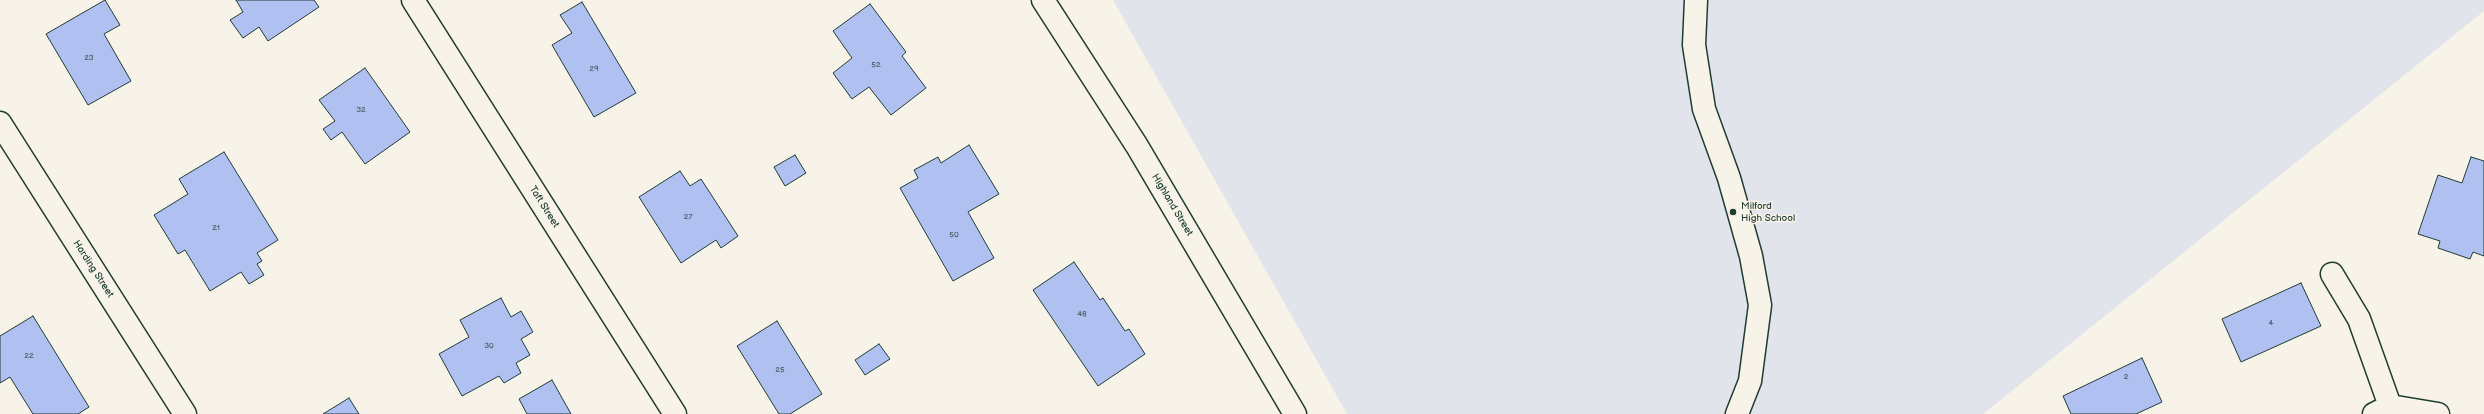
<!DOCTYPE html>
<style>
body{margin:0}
canvas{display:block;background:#f7f3e8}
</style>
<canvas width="2484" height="414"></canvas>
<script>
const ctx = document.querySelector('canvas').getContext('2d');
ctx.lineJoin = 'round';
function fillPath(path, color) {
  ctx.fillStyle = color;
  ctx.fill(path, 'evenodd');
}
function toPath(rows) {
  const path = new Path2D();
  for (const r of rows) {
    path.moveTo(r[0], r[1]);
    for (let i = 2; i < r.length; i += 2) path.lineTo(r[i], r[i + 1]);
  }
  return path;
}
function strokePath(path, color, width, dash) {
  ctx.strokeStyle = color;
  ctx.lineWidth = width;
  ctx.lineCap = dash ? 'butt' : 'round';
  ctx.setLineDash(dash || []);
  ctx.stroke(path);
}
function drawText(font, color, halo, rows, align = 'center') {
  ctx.font = font + ' "Balsamiq Sans",sans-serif';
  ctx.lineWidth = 3;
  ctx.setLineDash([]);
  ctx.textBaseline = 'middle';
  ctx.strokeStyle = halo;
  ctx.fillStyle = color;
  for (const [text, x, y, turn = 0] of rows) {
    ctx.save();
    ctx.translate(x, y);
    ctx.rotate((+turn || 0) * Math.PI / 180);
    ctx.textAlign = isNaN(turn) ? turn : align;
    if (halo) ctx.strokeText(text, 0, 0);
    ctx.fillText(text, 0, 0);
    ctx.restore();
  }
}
const built = toPath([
 [1113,0,2484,0,2484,11,1983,414,1347,414]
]);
const building = toPath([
 [105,0,120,25,104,34,131,81,88,105,46,34,105,0],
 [236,0,314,0,319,7,268,41,259,27,243,38,230,20,243,12,236,0],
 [582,2,636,93,594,117,552,45,572,33,560,15,582,2],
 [870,4,906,52,902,56,926,88,891,115,869,87,852,99,833,73,852,58,833,31,870,4],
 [365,68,410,132,365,164,342,132,331,140,323,129,335,121,319,100,365,68],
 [969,145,999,194,968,212,994,258,953,281,900,188,918,178,914,170,938,157,941,163,969,145],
 [224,152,278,240,257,253,262,261,257,264,264,275,249,284,241,272,210,291,185,250,178,254,154,215,188,194,179,179,224,152],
 [795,155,806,173,785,186,774,167,795,155],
 [2471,157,2484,161,2484,256,2473,252,2470,259,2438,248,2440,241,2418,234,2438,175,2462,183,2471,157],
 [680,171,690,186,701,179,738,236,721,248,716,240,681,263,639,197,680,171],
 [1074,262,1100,300,1103,298,1125,331,1129,329,1145,354,1098,386,1033,290,1074,262],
 [2301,283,2321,326,2241,362,2222,319,2301,283],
 [501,298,511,317,521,311,533,332,521,339,530,355,516,363,521,373,504,383,499,376,462,396,439,354,469,337,460,320,501,298],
 [33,316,89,407,78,414,33,414,10,377,0,383,0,336,33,316],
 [777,321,822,394,790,414,779,414,737,346,777,321],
 [879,344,890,359,865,375,855,360,879,344],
 [2142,358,2162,402,2136,414,2071,414,2063,396,2142,358],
 [552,380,571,414,527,414,519,399,552,380],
 [349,398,359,414,323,414,349,398]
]);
const minor = toPath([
 [413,0,675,414],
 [1043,0,1137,146,1295,414],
 [1696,0,1694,45,1704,109,1729,178,1751,256,1760,305,1750,381,1737,414],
 [0,123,185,414],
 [2332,274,2359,319,2390,406],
 [2374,414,2390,406,2438,414]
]);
const markers = [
 [1733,212,4,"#1f3d34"]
];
const numberNames = [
 ["23",89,58],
 ["52",876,65],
 ["29",594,69],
 ["32",361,110],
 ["27",688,217],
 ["21",216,228],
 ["50",954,235],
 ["48",1082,314],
 ["4",2271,323],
 ["30",489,346],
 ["22",29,356],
 ["25",780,370],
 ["2",2126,377]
];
const streetNames = [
 ["Highland Street",1172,205,59],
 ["Taft Street",544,207,58],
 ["Harding Street",93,269,57]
];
const poiNames = [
 ["Milford",1741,206],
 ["High School",1741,218]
];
fillPath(built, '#e2e4eb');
fillPath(building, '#b0c1f1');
strokePath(building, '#1f3d34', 1);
strokePath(minor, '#1f3d34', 25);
strokePath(minor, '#f7f3e8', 22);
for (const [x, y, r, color] of markers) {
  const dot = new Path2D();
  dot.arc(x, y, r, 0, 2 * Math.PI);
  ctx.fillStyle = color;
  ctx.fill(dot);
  strokePath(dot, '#f7f3e8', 1.5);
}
drawText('8px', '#435e63', null, numberNames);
drawText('10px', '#1f3d34', '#f7f3e8', streetNames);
drawText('10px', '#1f3d34', '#f7f3e8', poiNames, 'left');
</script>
